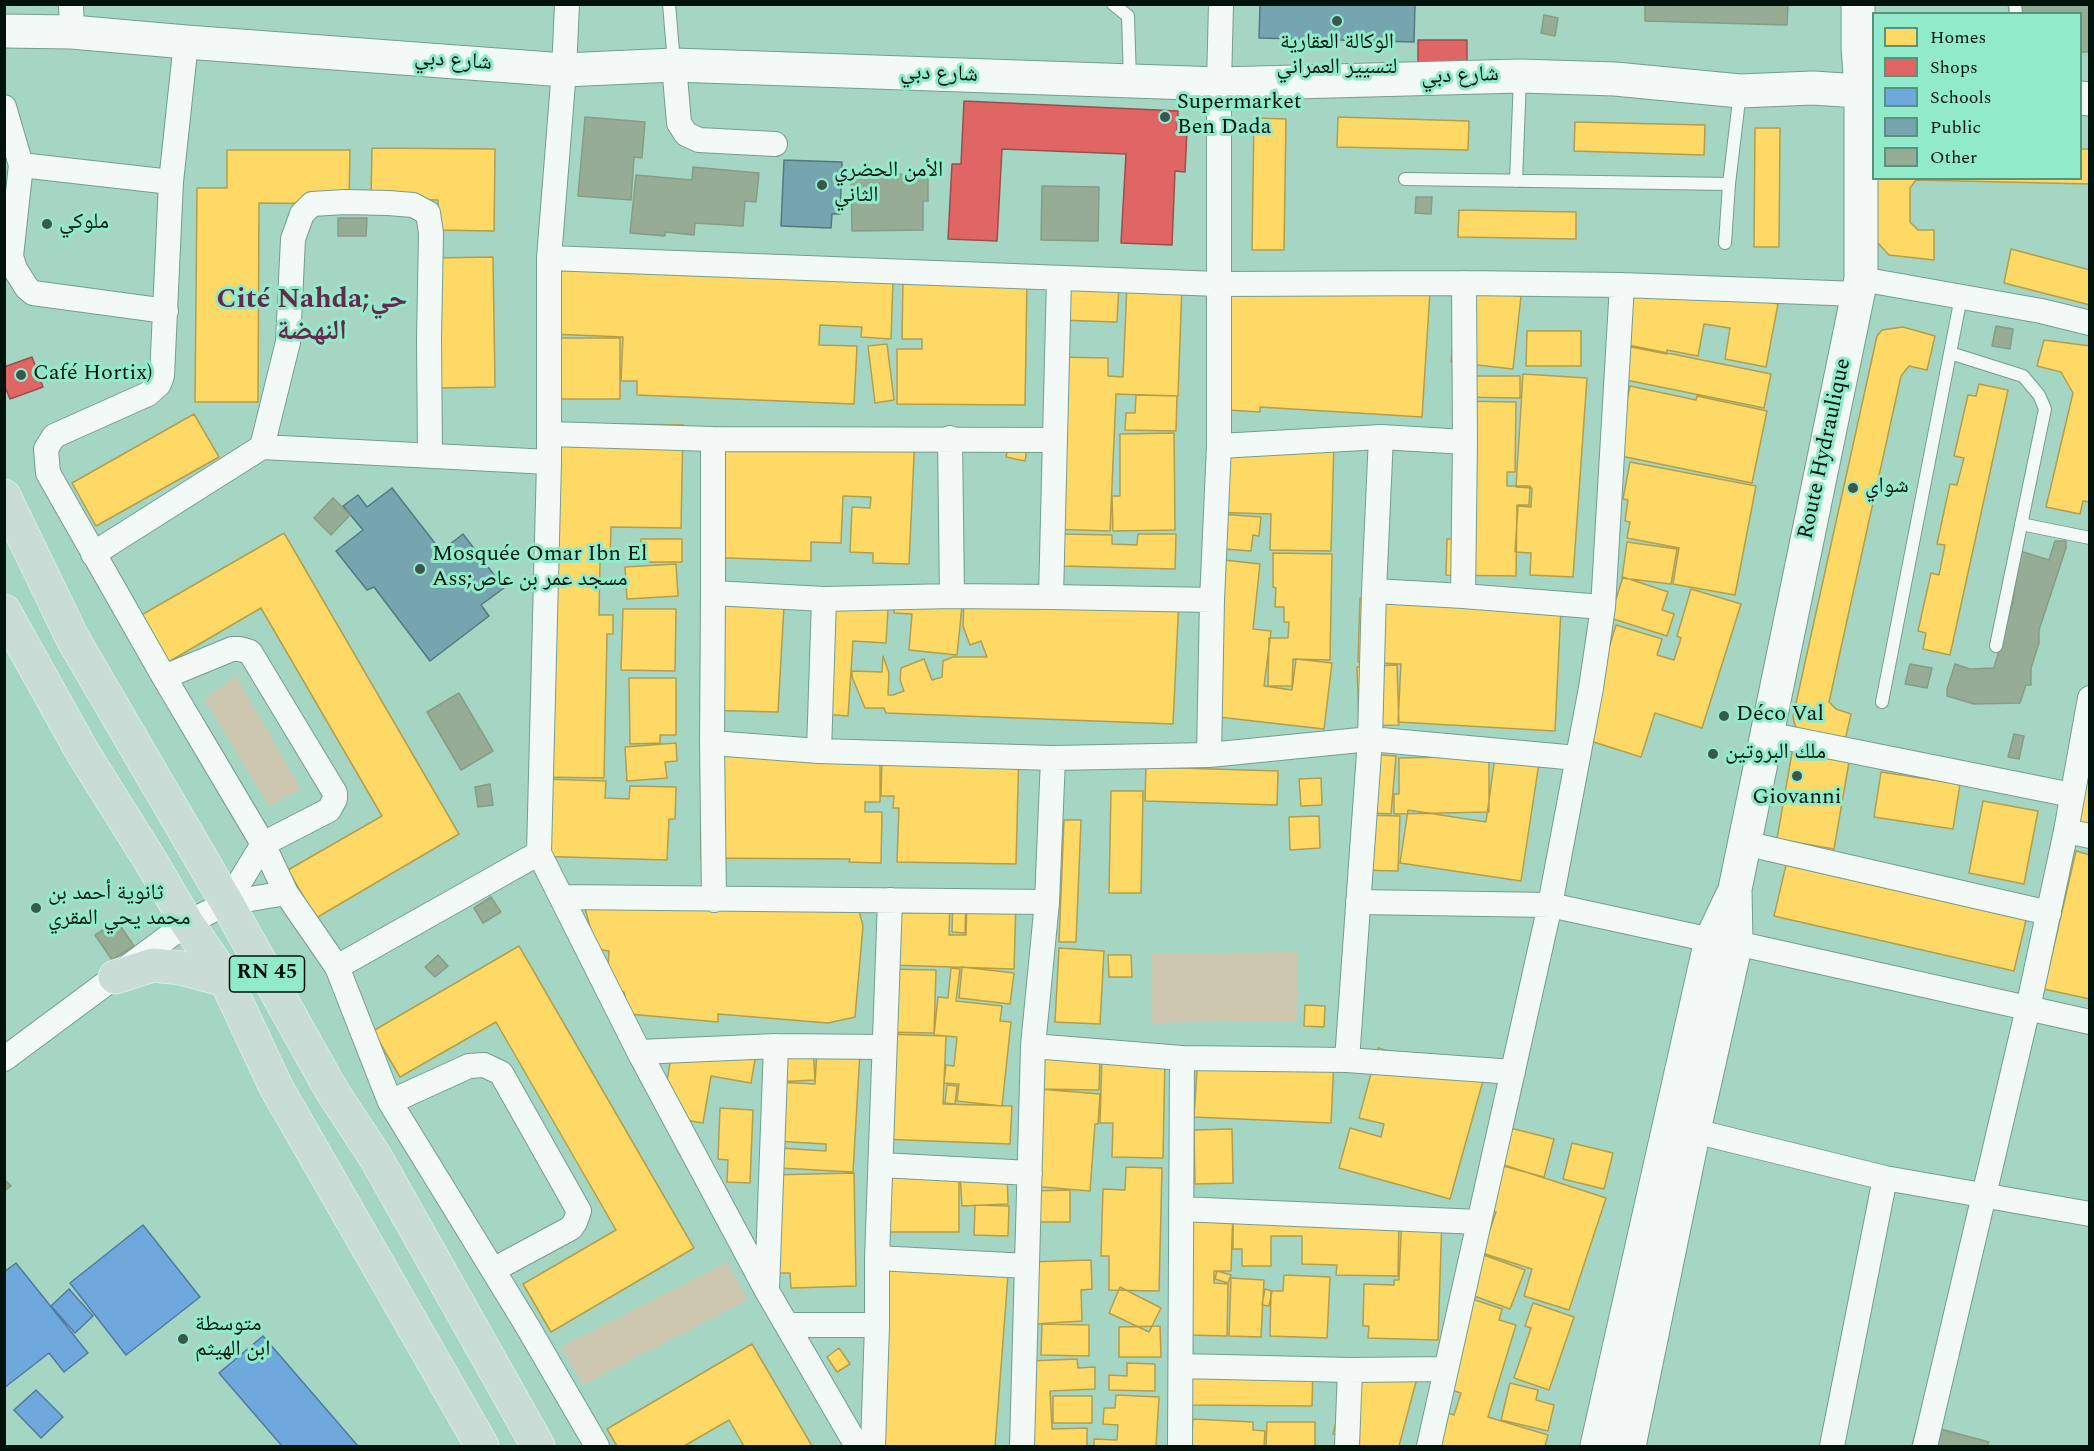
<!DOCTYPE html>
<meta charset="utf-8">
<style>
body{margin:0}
#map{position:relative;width:2094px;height:1451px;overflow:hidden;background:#a5d6c4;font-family:Spectral,serif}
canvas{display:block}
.frame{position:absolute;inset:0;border:6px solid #00130b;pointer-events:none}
.legend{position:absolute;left:1872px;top:12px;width:210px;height:168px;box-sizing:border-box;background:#91eac9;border:2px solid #57947d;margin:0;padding:8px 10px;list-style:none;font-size:18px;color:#00130b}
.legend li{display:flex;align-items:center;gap:12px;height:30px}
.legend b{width:30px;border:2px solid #57947d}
</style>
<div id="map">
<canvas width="2094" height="1451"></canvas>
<div class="frame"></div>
<ul class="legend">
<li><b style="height:16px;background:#ffd966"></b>Homes</li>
<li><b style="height:16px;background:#e06666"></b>Shops</li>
<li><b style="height:16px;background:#6fa8dc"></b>Schools</li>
<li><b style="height:16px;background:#76a5af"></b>Public</li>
<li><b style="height:16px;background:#96ac94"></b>Other</li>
</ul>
</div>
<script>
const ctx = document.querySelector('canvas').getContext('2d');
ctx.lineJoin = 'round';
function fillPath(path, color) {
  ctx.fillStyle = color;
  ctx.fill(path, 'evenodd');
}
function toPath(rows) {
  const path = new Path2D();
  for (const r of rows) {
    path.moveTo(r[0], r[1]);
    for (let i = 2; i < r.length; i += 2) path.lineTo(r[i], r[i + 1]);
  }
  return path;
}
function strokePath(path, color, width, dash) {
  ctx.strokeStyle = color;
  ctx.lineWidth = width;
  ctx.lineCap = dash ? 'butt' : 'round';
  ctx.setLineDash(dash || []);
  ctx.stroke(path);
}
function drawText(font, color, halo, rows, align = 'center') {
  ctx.font = font + ' Spectral,"Noto Naskh Arabic",serif';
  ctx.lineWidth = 6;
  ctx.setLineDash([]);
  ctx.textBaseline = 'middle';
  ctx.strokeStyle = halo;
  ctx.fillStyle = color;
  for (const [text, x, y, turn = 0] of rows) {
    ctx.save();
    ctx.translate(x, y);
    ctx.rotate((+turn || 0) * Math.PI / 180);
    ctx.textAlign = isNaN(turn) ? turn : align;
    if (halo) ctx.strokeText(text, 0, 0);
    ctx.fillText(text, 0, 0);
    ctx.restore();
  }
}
const green = toPath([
 [236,676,301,789,269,806,204,699],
 [1297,952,1298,1021,1152,1023,1151,954],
 [727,1262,748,1300,583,1385,561,1347]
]);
const homes = toPath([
 [1338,117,1469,121,1468,150,1337,147,1338,117],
 [1254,118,1286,119,1284,250,1252,250,1254,118],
 [1575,122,1705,125,1704,155,1574,151,1575,122],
 [1755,128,1780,128,1779,247,1754,247,1755,128],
 [372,148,495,149,494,231,438,230,438,200,371,199,372,148],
 [2080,149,2090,149,2090,184,1916,180,1910,188,1910,222,1918,230,1934,230,1934,260,1889,255,1876,241,1877,178,2080,178,2080,149],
 [227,150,350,150,349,204,259,203,258,402,195,402,197,188,227,188,227,150],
 [1459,210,1576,212,1576,239,1458,237,1459,210],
 [2011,249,2090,270,2090,305,2004,283,2011,249],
 [493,257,495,387,436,388,434,258,493,257],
 [554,269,893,281,891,339,861,337,862,327,820,325,819,345,857,346,854,404,637,395,637,381,621,381,623,337,551,334,554,269],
 [1634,277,1778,304,1766,367,1725,359,1730,328,1704,324,1698,356,1667,350,1667,354,1621,345,1634,277],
 [903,280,1027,281,1025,405,897,404,897,349,922,349,922,339,902,339,903,280],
 [1061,282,1119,284,1117,322,1059,320,1061,282],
 [1221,282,1430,291,1422,417,1260,407,1260,412,1212,409,1221,282],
 [1127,284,1182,285,1178,396,1116,394,1110,531,1048,529,1054,357,1108,358,1108,376,1123,377,1127,284],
 [1459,290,1521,296,1513,369,1451,362,1459,290],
 [1903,327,1935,336,1927,370,1909,366,1901,376,1829,702,1836,709,1851,714,1844,745,1799,732,1795,725,1793,717,1877,336,1882,330,1903,327],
 [1527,331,1581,331,1581,366,1526,366,1527,331],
 [555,338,620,338,620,399,554,399,555,338],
 [2044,340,2090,346,2090,502,2083,501,2080,514,2046,507,2073,393,2061,372,2037,366,2044,340],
 [887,344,894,400,875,403,868,346,887,344],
 [1628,345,1771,374,1764,408,1621,379,1628,345],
 [1523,374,1587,378,1573,577,1530,575,1531,553,1515,552,1518,506,1531,507,1532,488,1516,487,1523,374],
 [1458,376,1520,376,1520,398,1458,397,1458,376],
 [1979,384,2008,390,1950,655,1923,649,1926,633,1918,631,1931,573,1939,575,1945,545,1937,544,1950,484,1957,485,1964,458,1954,456,1968,395,1976,396,1979,384],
 [1630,386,1696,400,1697,396,1767,411,1752,483,1616,455,1630,386],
 [1136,395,1177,396,1176,431,1125,430,1126,413,1135,413,1136,395],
 [1455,401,1516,402,1515,472,1507,472,1507,486,1530,486,1529,505,1517,505,1516,576,1446,575,1447,539,1452,539,1455,401],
 [194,414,219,457,96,526,72,483,194,414],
 [549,423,683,425,681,528,611,527,610,560,600,560,599,615,613,615,613,634,607,634,604,778,539,777,549,423],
 [708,427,915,434,909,564,873,563,873,553,850,552,852,507,870,508,871,497,843,496,841,543,811,542,811,561,703,557,708,427],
 [1174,433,1175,530,1113,531,1112,496,1120,496,1120,434,1174,433],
 [1010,439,1028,442,1025,461,1006,457,1010,439],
 [1209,439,1334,441,1331,551,1270,550,1271,514,1207,512,1209,439],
 [1630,462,1756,486,1735,595,1673,584,1679,548,1627,538,1630,522,1625,521,1628,500,1623,499,1630,462],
 [1207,513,1261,517,1259,536,1253,535,1251,551,1210,548,1207,513],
 [284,533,459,834,316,918,288,870,382,816,261,608,165,664,138,617,284,533],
 [1063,534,1112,535,1112,544,1137,545,1138,534,1176,534,1175,569,1062,566,1063,534],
 [641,539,682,539,682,562,641,562,641,539],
 [1627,542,1677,549,1671,584,1622,578,1627,542],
 [1273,553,1332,554,1330,660,1293,659,1292,686,1268,686,1269,638,1288,638,1289,622,1284,622,1284,607,1275,607,1276,588,1273,587,1273,553],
 [1215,559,1260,564,1253,629,1271,631,1264,686,1292,690,1296,659,1332,663,1324,729,1201,715,1215,559],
 [676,564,678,596,627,599,625,567,676,564],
 [1623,577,1668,592,1662,610,1674,614,1667,636,1610,618,1623,577],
 [707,584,785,588,778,712,700,710,707,584],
 [818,588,889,593,886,643,853,641,848,716,811,713,818,588],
 [896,589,963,596,957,655,909,650,912,614,894,613,896,589],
 [1691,589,1741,604,1702,728,1655,713,1641,757,1581,738,1616,625,1662,639,1657,655,1674,660,1681,638,1677,636,1691,589],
 [1179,598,1173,724,886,713,884,708,865,708,852,677,852,671,882,672,883,656,889,673,888,695,893,695,904,691,900,680,901,668,924,659,932,680,942,677,943,661,953,657,987,657,981,641,970,645,963,626,964,600,1179,598],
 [1360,598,1561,607,1555,731,1398,722,1401,664,1358,662,1360,598],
 [623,609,676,609,675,671,621,670,623,609],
 [1397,665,1399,725,1359,726,1357,667,1397,665],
 [629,678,676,678,676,735,660,735,660,743,630,744,629,678],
 [2090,704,2090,826,2064,821,2090,704],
 [716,740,880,758,880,802,865,802,865,812,882,812,881,863,849,862,850,859,701,858,701,779,716,740],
 [676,743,677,761,665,762,667,778,627,781,625,747,676,743],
 [1019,746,1016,864,897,862,899,808,893,808,894,796,881,796,882,761,1019,746],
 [1792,753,1849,762,1834,849,1777,839,1792,753],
 [1363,754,1396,756,1391,814,1358,812,1363,754],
 [1489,756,1489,812,1394,814,1394,794,1399,794,1399,758,1489,756],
 [1495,757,1539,763,1521,881,1400,863,1408,810,1486,822,1495,757],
 [1146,767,1278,771,1277,805,1145,801,1146,767],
 [1881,772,1960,784,1953,829,1874,817,1881,772],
 [1321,778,1322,805,1301,806,1299,779,1321,778],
 [544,779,606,781,605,798,629,799,630,786,676,787,675,819,669,819,667,860,533,856,544,779],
 [1111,791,1143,791,1141,893,1109,893,1111,791],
 [1983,801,2038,811,2024,884,1969,873,1983,801],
 [1361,815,1400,816,1398,871,1359,870,1361,815],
 [1319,816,1320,848,1290,850,1289,817,1319,816],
 [1064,820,1081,820,1076,942,1059,942,1064,820],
 [2076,851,2090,855,2090,999,2044,989,2076,851],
 [1786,865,2026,920,2014,971,1774,916,1786,865],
 [953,899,966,899,965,933,952,932,953,899],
 [967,899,1016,900,1014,969,890,965,892,900,950,901,949,935,966,935,967,899],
 [584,905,859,911,863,926,855,1017,828,1023,718,1014,718,1022,629,1014,624,992,613,991,608,967,609,951,596,949,584,905],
 [519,946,694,1248,551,1332,523,1284,616,1230,496,1022,400,1077,373,1031,519,946],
 [1059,948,1104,951,1100,1024,1055,1022,1059,948],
 [1108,955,1131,955,1132,977,1109,977,1108,955],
 [962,967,1014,973,1010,1004,959,998,962,967],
 [951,968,960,969,956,1001,1002,1006,1000,1021,1011,1022,1002,1106,957,1101,959,1084,944,1083,946,1065,954,1066,957,1037,934,1035,938,997,948,998,951,968],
 [886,969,936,970,934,1033,884,1032,886,969],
 [1305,1005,1325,1006,1324,1027,1304,1026,1305,1005],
 [884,1034,946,1036,943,1104,1012,1106,1010,1144,879,1139,884,1034],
 [674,1040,756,1054,751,1083,711,1076,703,1123,661,1116,674,1040],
 [813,1046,815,1080,774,1082,772,1049,813,1046],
 [1378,1048,1484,1077,1450,1199,1339,1168,1350,1128,1381,1137,1384,1124,1359,1118,1378,1048],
 [817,1049,860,1052,853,1172,779,1168,780,1148,826,1151,826,1144,773,1141,776,1082,815,1084,817,1049],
 [1037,1053,1100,1054,1099,1090,1036,1089,1037,1053],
 [1198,1054,1334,1060,1331,1123,1194,1117,1198,1054],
 [1102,1055,1165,1056,1163,1158,1112,1157,1113,1123,1100,1123,1102,1055],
 [947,1085,957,1086,955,1104,945,1103,947,1085],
 [1039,1089,1100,1094,1098,1124,1095,1124,1090,1191,1031,1186,1039,1089],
 [720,1108,753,1110,750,1183,727,1182,728,1160,718,1159,720,1108],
 [1506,1127,1554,1139,1544,1177,1496,1164,1506,1127],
 [1232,1129,1233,1183,1195,1184,1194,1130,1232,1129],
 [1572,1143,1613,1153,1604,1189,1563,1179,1572,1143],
 [1498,1163,1606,1198,1569,1310,1524,1296,1532,1269,1482,1253,1496,1212,1483,1208,1498,1163],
 [1126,1167,1162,1168,1159,1291,1109,1290,1109,1256,1101,1256,1103,1189,1125,1190,1126,1167],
 [882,1169,959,1169,959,1232,881,1232,882,1169],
 [1007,1170,1008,1204,962,1206,960,1173,1007,1170],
 [854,1173,856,1286,791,1288,790,1273,771,1273,769,1175,854,1173],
 [1070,1190,1070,1222,1031,1222,1031,1191,1070,1190],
 [975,1205,1009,1206,1008,1236,974,1235,975,1205],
 [1192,1207,1233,1208,1231,1271,1214,1271,1214,1283,1228,1284,1227,1336,1188,1335,1192,1207],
 [1233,1213,1399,1215,1398,1276,1336,1275,1337,1265,1302,1264,1302,1236,1271,1236,1271,1266,1242,1266,1242,1249,1233,1249,1233,1213],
 [1402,1215,1442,1216,1438,1340,1368,1338,1369,1326,1363,1326,1364,1284,1394,1285,1394,1280,1399,1280,1402,1215],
 [1481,1254,1525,1270,1510,1309,1466,1293,1481,1254],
 [1091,1260,1092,1289,1081,1290,1082,1321,1034,1324,1028,1262,1091,1260],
 [1009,1262,995,1446,871,1446,884,1268,1009,1262],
 [1217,1271,1231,1275,1228,1283,1215,1279,1217,1271],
 [1284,1275,1330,1277,1327,1338,1270,1336,1271,1291,1283,1291,1284,1275],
 [1231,1278,1264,1280,1261,1337,1229,1336,1231,1278],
 [1120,1287,1161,1308,1149,1332,1109,1313,1120,1287],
 [1265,1289,1272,1291,1269,1306,1262,1305,1265,1289],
 [1472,1299,1502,1309,1499,1320,1516,1325,1488,1417,1548,1435,1545,1446,1426,1446,1437,1409,1454,1415,1461,1393,1445,1388,1472,1299],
 [1533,1303,1574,1317,1549,1390,1514,1378,1531,1328,1525,1326,1533,1303],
 [1042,1324,1089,1325,1089,1356,1041,1355,1042,1324],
 [1160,1326,1161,1357,1119,1357,1119,1327,1160,1326],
 [752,1344,812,1446,744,1446,729,1420,684,1446,617,1446,607,1429,752,1344],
 [839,1348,850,1364,837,1372,827,1357,839,1348],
 [1077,1359,1078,1368,1095,1367,1095,1389,1050,1391,1052,1429,1087,1428,1087,1446,1031,1446,1029,1361,1077,1359],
 [1352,1361,1417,1378,1399,1446,1344,1446,1347,1437,1333,1434,1352,1361],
 [1127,1363,1155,1364,1155,1391,1109,1390,1109,1375,1127,1376,1127,1363],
 [1190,1363,1313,1365,1312,1406,1189,1405,1190,1363],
 [1510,1383,1538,1390,1536,1400,1554,1405,1548,1431,1501,1420,1510,1383],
 [1116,1395,1159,1397,1156,1446,1094,1446,1094,1439,1117,1440,1118,1425,1103,1424,1104,1408,1115,1408,1116,1395],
 [1053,1396,1092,1396,1092,1423,1053,1423,1053,1396],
 [1193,1419,1253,1422,1253,1430,1265,1431,1264,1446,1191,1446,1193,1419],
 [1267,1422,1315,1422,1315,1446,1266,1446,1267,1422]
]);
const shops = toPath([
 [1418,40,1467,40,1467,64,1418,64,1418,40],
 [964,101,1178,111,1177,130,1187,130,1185,172,1175,171,1172,245,1121,243,1126,154,1002,149,997,241,948,239,952,164,961,164,964,101],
 [32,357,43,387,10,399,4,384,4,367,32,357]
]);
const schools = toPath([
 [143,1225,200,1297,126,1355,70,1283,143,1225],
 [16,1263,88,1353,64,1372,49,1353,4,1388,4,1272,16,1263],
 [69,1289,93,1316,75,1333,51,1306,69,1289],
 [263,1336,358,1446,282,1446,219,1373,263,1336],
 [36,1390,63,1417,41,1438,14,1410,36,1390]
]);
const public = toPath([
 [1260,4,1415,4,1414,42,1259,38,1260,4],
 [784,160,842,162,840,214,832,214,831,228,781,226,784,160],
 [392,488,441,551,463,534,504,588,481,605,489,616,430,661,374,587,367,590,336,551,363,530,343,506,358,495,367,507,392,488]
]);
const building = toPath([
 [1645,4,1788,4,1787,25,1645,21,1645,4],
 [2008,4,2090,4,2090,52,2080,52,2080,14,2010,14,2008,4],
 [1544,15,1558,18,1555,36,1541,33,1544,15],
 [585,117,645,122,642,158,634,157,631,200,578,196,585,117],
 [693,167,759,173,756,202,745,201,743,226,695,223,694,235,665,232,665,236,630,233,636,175,692,180,693,167],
 [928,174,928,201,923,201,923,230,852,231,851,175,928,174],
 [1042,186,1099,187,1098,241,1041,240,1042,186],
 [1416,197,1432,197,1431,214,1415,213,1416,197],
 [338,218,367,218,366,236,338,236,338,218],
 [1996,326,2013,329,2010,349,1992,346,1996,326],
 [333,498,350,515,331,535,314,518,333,498],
 [2055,541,2066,541,2066,548,2039,630,2039,643,2031,668,2031,685,2026,685,2020,703,1974,704,1947,696,1947,689,1955,664,1970,669,1994,668,2013,602,2020,551,2049,560,2055,541],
 [1910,664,1932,668,1927,688,1905,684,1910,664],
 [459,693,493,751,461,770,427,712,459,693],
 [2014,734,2024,736,2019,759,2008,757,2014,734],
 [490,784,493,805,478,807,475,787,490,784],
 [491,897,501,912,483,923,474,908,491,897],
 [117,921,134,946,112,960,95,935,117,921],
 [438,955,448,966,435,977,425,967,438,955],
 [4,1179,11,1186,4,1191,4,1179],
 [1918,1423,1989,1442,1987,1446,1912,1446,1918,1423]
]);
const lane = toPath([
 [669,4,674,63],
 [1113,4,1128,16,1130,81],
 [2015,4,2016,14],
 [1405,179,1729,184],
 [1516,181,1520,77],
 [1725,243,1729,184,1740,92],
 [1950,353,2023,376,2039,395,2045,409,1996,646],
 [2021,524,2090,538],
 [1882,702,1961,297]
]);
const street = toPath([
 [71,4,72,32],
 [567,4,564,70,549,258,549,462,539,853,639,1052,767,1291,857,1446],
 [186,42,171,182,162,376,159,384,148,394,54,436,46,449,48,473,164,677,263,844,286,893,337,967,390,1102,526,1324,597,1446],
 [674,65,679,123,686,134,699,140,775,144],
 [4,107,21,165,11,256,15,269,27,288,33,293,166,311],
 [21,165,171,182],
 [549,258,1218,284,1464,283,1622,285,1858,294],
 [1861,279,2041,311,2090,323],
 [549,434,713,439,1054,440],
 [950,438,952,596],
 [713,439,713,593],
 [1219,446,1381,437,1465,442,1464,283],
 [262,447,288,342,293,239,302,214,312,204,345,202,388,203,413,205,428,213,431,233,429,339,430,455],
 [93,554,262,447,549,462],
 [1374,591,1463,596,1465,442],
 [1463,596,1603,607],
 [1051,597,1212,600],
 [164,677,232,649,240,649,250,652,335,793,335,799,329,810,263,844,227,903],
 [1767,734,2072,795],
 [712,743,713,593,824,599,952,596,1051,597,1059,279],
 [819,751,824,599],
 [1209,755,1370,739,1577,758],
 [2066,831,2090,836],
 [1744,843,2049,913],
 [563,897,1047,902,1033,1046,1022,1446],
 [714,900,712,743,819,751,1053,758,1209,755,1212,600,1219,446,1219,84,1221,4],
 [1047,902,1053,758],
 [1358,902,1550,905,1711,940,1736,943,2090,1022],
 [337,967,539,853],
 [1033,1046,1182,1058],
 [639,1052,776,1046,884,1047],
 [4,1059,187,923,227,903,286,893],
 [1347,1060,1513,1072],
 [390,1102,469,1066,484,1065,501,1073,579,1211,575,1222,571,1228,493,1270],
 [1678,1127,1885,1178,2090,1214],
 [881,1165,1030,1173],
 [1181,1209,1479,1222],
 [877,1258,1027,1266],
 [767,1289,776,1046],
 [787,1325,877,1325],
 [1181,1366,1350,1370,1445,1369],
 [873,1446,877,1325,877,1258,890,900],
 [1180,1446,1182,1058,1347,1060,1370,739,1374,591,1381,437],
 [1347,1446,1350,1370],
 [1429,1446,1550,905,1591,688,1603,607,1622,285],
 [1832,1446,1885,1178],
 [1925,1446,2028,1008,2066,831,2090,698]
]);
const secondary = toPath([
 [4,31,72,32,186,42,564,70,674,65,1219,84,1520,76,1615,79,1740,91,1813,88,1874,92],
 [2080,98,2090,99],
 [1597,1446,1711,940,1732,896],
 [1629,1446,1694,1130,1736,943,1735,889,1861,279,1861,91,1858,46,1858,4]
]);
const primary = toPath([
 [4,496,73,639,227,903,332,1091,376,1158,538,1446],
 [4,611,83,753,150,860,187,923,226,980,276,1087,482,1446],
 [115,977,153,965,181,968,226,980]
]);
const markers = [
 [1337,21,6,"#3a574c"],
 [1165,117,6,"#3a574c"],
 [822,185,6,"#3a574c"],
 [47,224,6,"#3a574c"],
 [21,375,6,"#3a574c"],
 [1853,488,6,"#3a574c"],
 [420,569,6,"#3a574c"],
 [1724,716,6,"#3a574c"],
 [1713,754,6,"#3a574c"],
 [1797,776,6,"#3a574c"],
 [36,908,6,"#3a574c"],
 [183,1339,6,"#3a574c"]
];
const shields = [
 [267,974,75]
];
const shieldNames = [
 ["RN 45",267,974]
];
const poiNames = [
 ["الوكالة العقارية",1337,44,"center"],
 ["لتسيير العمراني",1337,69,"center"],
 ["Supermarket",1177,104],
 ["Ben Dada",1177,129],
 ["الأمن الحضري",834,172],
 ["الثاني",834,197],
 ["ملوكي",59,224],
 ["Café Hortix)",33,375],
 ["شواي",1865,488],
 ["Mosquée Omar Ibn El",432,556],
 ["Ass;مسجد عمر بن عاص",432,581],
 ["Déco Val",1736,716],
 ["ملك البروتين",1725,754],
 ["Giovanni",1797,799,"center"],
 ["ثانوية أحمد بن",48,895],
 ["محمد يحي المقري",48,920],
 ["متوسطة",195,1326],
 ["ابن الهيثم",195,1351]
];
const streetNames = [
 ["شارع دبي",453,62,4],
 ["شارع دبي",939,75,2],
 ["شارع دبي",1460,77,-2],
 ["Route Hydraulique",1826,449,-78]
];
const districtNames = [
 ["Cité Nahda;حي",312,302],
 ["النهضة",312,334]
];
fillPath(green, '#cdc7b0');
fillPath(homes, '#ffd966');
strokePath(homes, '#b29e4b', 1.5);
fillPath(shops, '#e06666');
strokePath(shops, '#9d4d4b', 1.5);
fillPath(schools, '#6fa8dc');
strokePath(schools, '#4e7b9d', 1.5);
fillPath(public, '#76a5af');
strokePath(public, '#53797e', 1.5);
fillPath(building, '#96ac94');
strokePath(building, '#869c85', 1.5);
strokePath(lane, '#759d90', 14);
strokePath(street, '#759d90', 26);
strokePath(secondary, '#759d90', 35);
strokePath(primary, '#d6ede4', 35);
strokePath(lane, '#f2f9f6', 12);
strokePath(street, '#f2f9f6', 24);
strokePath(secondary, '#f2f9f6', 33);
strokePath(primary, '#cadcd6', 33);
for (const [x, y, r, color] of markers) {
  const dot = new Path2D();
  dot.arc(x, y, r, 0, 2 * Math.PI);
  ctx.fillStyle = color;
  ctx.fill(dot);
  strokePath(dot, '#91eac9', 2);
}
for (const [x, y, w] of shields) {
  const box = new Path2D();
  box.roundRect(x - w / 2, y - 18, w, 36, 4.5);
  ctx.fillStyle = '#91eac9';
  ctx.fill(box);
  strokePath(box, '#00130b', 1.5);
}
drawText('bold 21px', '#00130b', null, shieldNames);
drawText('22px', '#00130b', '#91eac9', poiNames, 'left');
drawText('22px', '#00130b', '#91eac9', streetNames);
drawText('bold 28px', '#67284b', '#91eac9', districtNames);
</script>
